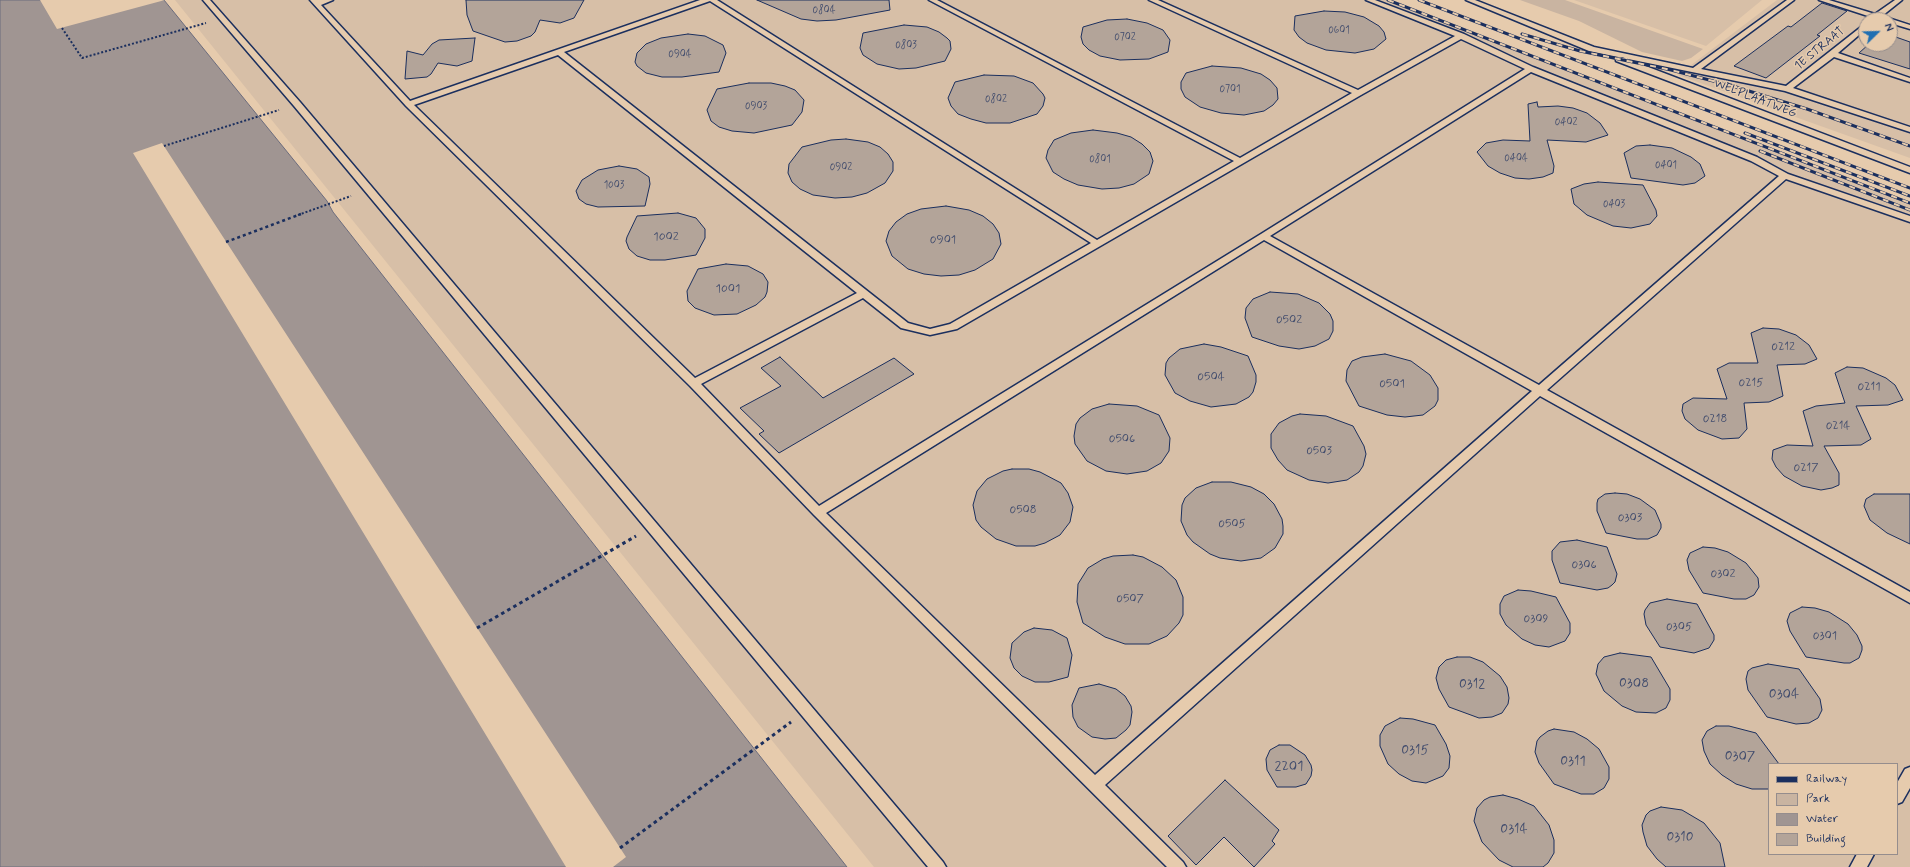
<!DOCTYPE html>
<style>
body{margin:0}
#map{position:relative;width:1910px;height:867px;overflow:hidden;background:#e6cbad;font-family:Mynerve,sans-serif}
canvas{display:block}
.legend{position:absolute;left:1768px;top:763px;width:130px;height:92px;box-sizing:border-box;background:#e6cbad;border:1px solid #958d8d;margin:0;padding:5px 7px;list-style:none;font-size:12px;color:#1b2f5e}
.legend li{display:flex;align-items:center;gap:8px;height:20px}
.legend b{width:20px;border:1px solid #958d8d}
.north{position:absolute;left:1858px;top:12px;width:40px;height:40px;box-sizing:border-box;background:#e6cbad;border:1px solid #958d8d;border-radius:50%;rotate:67deg;font-size:11px;font-weight:700;line-height:16px;text-align:center;color:#1b2f5e}
.north::after{content:'';display:block;margin:auto;width:14px;height:18px;background:#1f6fb2;clip-path:polygon(50% 0,100% 100%,50% 72%,0 100%)}
</style>
<div id="map">
<canvas width="1910" height="867"></canvas>
<ul class="legend">
<li><b style="height:5px;background:#1b2f5e"></b>Railway</li>
<li><b style="height:11px;background:#c9b4a1"></b>Park</li>
<li><b style="height:11px;background:#a09592"></b>Water</li>
<li><b style="height:11px;background:#b3a499"></b>Building</li>
</ul>
<div class="north">N</div>
</div>
<script>
const ctx = document.querySelector('canvas').getContext('2d');
ctx.lineJoin = 'round';
function fillPath(path, color) {
  ctx.fillStyle = color;
  ctx.fill(path, 'evenodd');
}
function toPath(rows) {
  const path = new Path2D();
  for (const r of rows) {
    path.moveTo(r[0], r[1]);
    for (let i = 2; i < r.length; i += 2) path.lineTo(r[i], r[i + 1]);
  }
  return path;
}
function strokePath(path, color, width, dash) {
  ctx.strokeStyle = color;
  ctx.lineWidth = width;
  ctx.lineCap = dash ? 'butt' : 'round';
  ctx.setLineDash(dash || []);
  ctx.stroke(path);
}
function drawText(font, color, halo, rows, align = 'center') {
  ctx.font = font + ' Mynerve,sans-serif';
  ctx.lineWidth = 3;
  ctx.setLineDash([]);
  ctx.textBaseline = 'middle';
  ctx.strokeStyle = halo;
  ctx.fillStyle = color;
  for (const [text, x, y, turn = 0] of rows) {
    ctx.save();
    ctx.translate(x, y);
    ctx.rotate((+turn || 0) * Math.PI / 180);
    ctx.textAlign = isNaN(turn) ? turn : align;
    if (halo) ctx.strokeText(text, 0, 0);
    ctx.fillText(text, 0, 0);
    ctx.restore();
  }
}
const built = toPath([
 [175,0,1388,0,1910,204,1910,867,874,867],
 [1769,764,1897,764,1897,854,1769,854],
 [1574,0,1762,0,1706,46],
 [1777,0,1910,0,1910,158,1678,75],
 [1866,20,1890,20,1890,44,1866,44]
]);
const green = toPath([
 [1520,0,1565,0,1703,49,1691,58,1682,61,1642,52,1579,21]
]);
const water = toPath([
 [0,0,164,0,327,201,333,212,847,867,0,867,0,0]
]);
const pier = toPath([
 [40,0,165,0,57,29],
 [162,143,626,857,613,867,566,867,133,153]
]);
const building = toPath([
 [466,0,584,0,574,18,560,23,540,20,535,32,531,36,517,41,505,42,473,31,467,15,466,0],
 [757,0,889,0,890,10,836,20,817,21,801,19,757,0],
 [1822,3,1847,11,1817,35,1820,36,1766,78,1734,66,1788,26,1791,27,1822,3],
 [1324,11,1345,12,1364,17,1379,26,1384,32,1386,39,1374,49,1355,53,1326,50,1307,43,1299,37,1294,30,1295,16,1324,11],
 [1127,19,1147,23,1163,30,1170,40,1168,52,1149,59,1120,60,1100,56,1089,50,1083,44,1081,37,1083,27,1107,20,1127,19],
 [904,25,927,27,939,32,947,38,950,41,951,49,945,61,916,68,899,69,877,64,863,55,860,48,863,33,904,25],
 [688,34,705,36,723,45,726,53,719,72,682,77,662,77,646,73,637,66,635,62,637,53,646,44,661,38,688,34],
 [1890,35,1910,42,1910,69,1859,53,1869,44,1890,44,1890,35],
 [475,38,472,61,457,66,438,63,431,74,427,77,405,79,407,51,423,55,432,44,439,40,475,38],
 [1212,66,1241,68,1261,74,1270,80,1277,88,1278,99,1273,105,1264,111,1244,115,1221,113,1200,107,1185,97,1181,89,1181,82,1186,73,1212,66],
 [984,75,1014,76,1033,83,1043,94,1045,98,1043,106,1037,114,1010,123,986,123,971,119,958,114,951,106,948,98,955,82,984,75],
 [749,83,771,83,785,86,795,90,804,100,802,112,792,125,754,133,732,131,719,127,711,121,707,110,717,89,749,83],
 [1537,102,1538,107,1558,106,1573,108,1587,113,1600,123,1608,135,1586,142,1547,140,1554,166,1553,173,1543,177,1529,179,1515,178,1500,173,1488,166,1477,152,1486,143,1503,140,1530,141,1528,104,1537,102],
 [1093,130,1117,133,1131,137,1142,144,1150,152,1153,161,1149,174,1134,184,1119,188,1102,189,1078,185,1064,179,1053,172,1046,158,1048,150,1054,140,1071,133,1093,130],
 [846,139,868,142,880,147,888,154,893,162,893,171,885,183,867,193,852,197,835,198,813,195,800,189,792,182,788,173,789,164,802,147,831,140,846,139],
 [1650,145,1672,148,1691,157,1700,164,1705,176,1695,183,1683,185,1631,178,1624,153,1636,146,1650,145],
 [619,166,637,169,649,177,650,184,645,206,598,207,586,204,579,199,576,191,582,180,598,170,619,166],
 [1598,182,1643,185,1656,210,1657,216,1650,224,1631,228,1613,226,1587,215,1574,204,1571,189,1584,184,1598,182],
 [946,206,969,210,983,216,993,224,999,233,1001,244,993,259,975,270,959,275,941,276,924,274,908,269,892,256,886,241,889,231,896,222,907,214,921,209,946,206],
 [678,213,696,218,705,229,705,238,696,255,665,260,650,260,637,256,629,249,626,241,627,237,637,216,678,213],
 [726,264,748,266,763,274,768,282,767,292,765,297,756,305,737,314,714,315,695,308,688,301,687,291,698,269,726,264],
 [1270,292,1298,294,1319,303,1330,314,1333,321,1333,331,1329,339,1315,346,1299,349,1279,346,1252,337,1245,318,1246,308,1253,299,1270,292],
 [1763,328,1779,329,1796,335,1809,345,1817,359,1805,364,1777,365,1783,396,1769,402,1744,403,1747,429,1739,438,1722,439,1698,430,1685,419,1682,411,1683,404,1693,398,1727,399,1717,369,1729,363,1758,363,1751,333,1763,328],
 [1204,344,1221,347,1248,356,1256,375,1256,382,1253,392,1249,397,1236,404,1211,407,1190,401,1175,393,1165,375,1166,363,1169,358,1180,349,1204,344],
 [1385,354,1411,361,1430,375,1438,388,1438,400,1435,406,1423,415,1405,417,1387,415,1359,406,1346,381,1347,370,1352,361,1362,357,1385,354],
 [780,357,823,398,894,358,914,374,779,453,759,434,764,431,740,408,781,386,761,368,780,357],
 [1847,367,1863,368,1886,378,1895,385,1903,400,1888,405,1856,406,1871,439,1861,445,1824,446,1839,473,1839,485,1832,488,1821,490,1802,486,1784,476,1776,467,1772,459,1773,450,1787,445,1813,446,1803,411,1816,406,1845,403,1835,373,1847,367],
 [1109,404,1137,406,1159,415,1170,438,1169,451,1161,463,1147,471,1127,474,1106,471,1087,461,1075,444,1074,436,1076,424,1080,418,1092,409,1109,404],
 [1300,414,1326,416,1353,426,1364,446,1366,454,1363,466,1359,472,1347,480,1328,483,1309,480,1287,470,1278,460,1271,448,1271,434,1279,423,1292,416,1300,414],
 [1012,469,1029,469,1040,472,1061,483,1068,493,1073,507,1070,522,1060,535,1045,543,1035,546,1016,546,996,539,981,527,976,520,973,505,977,491,987,479,1003,471,1012,469],
 [1212,482,1231,482,1251,487,1264,494,1274,504,1282,519,1283,526,1283,534,1275,548,1261,558,1241,561,1220,558,1210,554,1193,542,1187,535,1181,521,1182,505,1185,498,1196,488,1212,482],
 [1615,493,1627,494,1640,499,1655,510,1661,524,1661,528,1657,535,1648,539,1637,539,1606,533,1597,511,1597,503,1598,499,1605,494,1615,493],
 [1874,494,1910,494,1910,544,1887,533,1870,520,1864,506,1866,499,1874,494],
 [1577,540,1607,547,1617,574,1615,582,1612,585,1608,588,1597,590,1560,583,1552,560,1552,551,1560,542,1577,540],
 [1703,547,1715,548,1728,552,1746,563,1758,578,1759,587,1754,595,1746,599,1734,599,1703,593,1689,570,1687,560,1690,553,1703,547],
 [1133,555,1143,557,1162,567,1176,580,1183,597,1183,615,1179,623,1167,636,1149,644,1125,644,1105,637,1083,623,1077,602,1078,584,1088,568,1103,559,1113,556,1133,555],
 [1518,590,1531,591,1556,597,1570,623,1570,633,1565,641,1549,647,1535,645,1522,639,1506,625,1500,614,1500,604,1504,596,1518,590],
 [1667,599,1697,604,1714,635,1714,640,1709,648,1694,653,1660,647,1646,625,1644,614,1645,610,1650,603,1667,599],
 [1802,607,1815,608,1829,612,1848,624,1857,635,1862,646,1862,650,1859,658,1850,663,1844,663,1806,657,1790,631,1787,621,1790,613,1802,607],
 [1034,628,1052,630,1067,638,1072,655,1068,677,1049,682,1035,682,1022,676,1014,668,1010,658,1012,643,1024,632,1034,628],
 [1620,653,1651,657,1670,689,1670,700,1666,708,1656,713,1636,712,1622,706,1604,691,1596,674,1598,664,1604,657,1620,653],
 [1457,657,1470,657,1483,662,1500,676,1507,687,1509,698,1508,704,1502,713,1492,717,1479,718,1449,707,1439,689,1436,678,1439,667,1446,660,1457,657],
 [1768,664,1799,669,1820,699,1822,710,1818,718,1809,723,1796,724,1767,717,1748,690,1746,679,1748,671,1752,668,1768,664],
 [1099,684,1116,689,1125,696,1131,706,1132,712,1130,725,1126,730,1116,738,1105,739,1092,737,1078,727,1073,717,1072,705,1079,688,1099,684],
 [1400,718,1413,719,1435,725,1446,744,1450,756,1449,768,1443,776,1426,783,1412,781,1399,774,1388,764,1380,746,1380,735,1385,726,1400,718],
 [1716,726,1729,726,1756,733,1779,764,1769,764,1769,789,1752,789,1736,784,1722,775,1710,764,1704,751,1702,740,1707,731,1716,726],
 [1554,729,1574,732,1587,739,1599,749,1609,767,1609,779,1604,788,1594,794,1581,794,1554,784,1539,763,1535,752,1537,741,1540,737,1548,731,1554,729],
 [1279,745,1290,745,1305,755,1311,765,1312,770,1311,776,1306,784,1296,787,1277,787,1267,770,1266,759,1270,750,1279,745],
 [1225,780,1279,830,1272,841,1275,844,1254,867,1224,837,1196,865,1168,836,1225,780],
 [1503,795,1518,799,1534,806,1549,825,1554,840,1554,853,1548,863,1543,867,1513,867,1499,860,1482,842,1474,821,1477,808,1484,800,1490,797,1503,795],
 [1661,807,1682,810,1704,823,1720,843,1725,867,1666,867,1657,859,1647,846,1643,832,1642,825,1646,815,1650,811,1661,807]
]);
const pathFar2 = toPath([
 [62,28,82,58,206,23],
 [164,146,279,110],
 [298,215,351,196]
]);
const pathFar1 = toPath([
 [226,242,301,214]
]);
const path = toPath([
 [477,628,636,536],
 [620,848,791,722]
]);
const service = toPath([
 [203,0,210,0,300,102,943,862,946,867,928,867,294,106,203,0],
 [310,0,333,0,321,5,410,101,700,0,717,0,1097,240,1234,161,929,0,937,0,1240,158,1352,93,1149,0,1158,0,1358,90,1455,36,1366,0,1375,0,1464,34,1533,67,1757,157,1788,174,1910,216,1910,222,1786,179,1547,390,1910,592,1910,603,1540,396,1105,785,1183,862,1186,867,1167,867,814,515,690,386,406,106,310,0],
 [710,1,1091,243,950,324,930,329,908,323,564,52,710,1],
 [1461,39,1525,69,1261,234,819,506,701,384,863,298,901,328,930,335,957,329,1361,95,1461,39],
 [558,55,857,293,695,378,414,105,558,55],
 [1531,72,1751,161,1779,176,1539,385,1270,236,1531,72],
 [1264,240,1532,391,1095,775,826,513,1264,240],
 [1466,0,1475,0,1594,47,1693,68,1787,0,1794,0,1701,69,1786,86,1866,23,1866,29,1838,53,1910,78,1910,82,1834,57,1793,88,1910,127,1910,132,1785,91,1589,51,1466,0],
 [1819,0,1829,0,1875,14,1895,0,1902,0,1882,16,1910,25,1910,29,1890,23,1890,20,1869,20,1871,17,1819,0],
 [1616,57,1622,57,1910,167,1910,173,1616,61,1616,57],
 [1910,767,1910,788,1902,802,1897,804,1897,783,1905,769,1910,767],
 [1857,854,1874,854,1867,867,1850,867,1857,854]
]);
const rail = toPath([
 [1388,0,1910,203],
 [1419,0,1910,188],
 [1522,34,1580,51,1671,70,1736,87,1807,109,1910,146],
 [1745,133,1910,196],
 [1760,151,1910,210]
]);
const farNumbernames = [
 ["0804",824,11],
 ["0601",1339,31],
 ["0702",1125,38],
 ["0803",906,46],
 ["0904",680,55],
 ["0701",1230,90],
 ["0802",996,100],
 ["0903",756,107],
 ["0402",1566,123],
 ["0404",1516,159],
 ["0801",1100,160],
 ["0401",1666,166],
 ["0902",841,168],
 ["1003",614,186],
 ["0403",1614,205]
];
const farStreetnames = [
 ["1E STRAAT",1820,49,-39],
 ["WELPLAATWEG",1755,99,21]
];
const numberNames = [
 ["1002",666,237],
 ["0901",943,240],
 ["1001",728,289],
 ["0502",1289,320],
 ["0212",1783,347],
 ["0504",1211,377],
 ["0215",1751,383],
 ["0501",1392,384],
 ["0211",1869,387],
 ["0218",1715,419],
 ["0214",1838,426],
 ["0506",1122,439],
 ["0503",1319,451],
 ["0217",1806,468],
 ["0508",1023,510],
 ["0303",1630,518],
 ["0505",1232,524],
 ["0306",1584,565],
 ["0302",1723,574],
 ["0507",1130,599],
 ["0309",1536,619],
 ["0305",1679,627],
 ["0301",1825,636]
];
const nearNumbernames = [
 ["0308",1634,684],
 ["0312",1472,685],
 ["0304",1784,695],
 ["0315",1415,751],
 ["0307",1740,757],
 ["0311",1573,762],
 ["2201",1289,767],
 ["0314",1514,830],
 ["0310",1680,838]
];
fillPath(built, '#d7bfa7');
fillPath(green, '#c9b4a1');
fillPath(water, '#a09592');
strokePath(water, '#6b6c7d', 1);
fillPath(pier, '#e6cbad');
fillPath(building, '#b3a499');
strokePath(building, '#1b2f5e', 1);
strokePath(service, '#1b2f5e', 3);
strokePath(pathFar2, '#1b2f5e', 2, [2, 2]);
strokePath(pathFar1, '#1b2f5e', 2.5, [3, 3]);
strokePath(path, '#1b2f5e', 3, [3.5, 3.5]);
fillPath(service, '#e6cbad');
strokePath(rail, '#1b2f5e', 3);
strokePath(rail, '#e6cbad', 2, [6]);
drawText('10px', '#414c6d', null, farNumbernames);
drawText('12px', '#1b2f5e', '#e6cbad', farStreetnames);
drawText('12px', '#414c6d', null, numberNames);
drawText('14px', '#414c6d', null, nearNumbernames);
</script>
